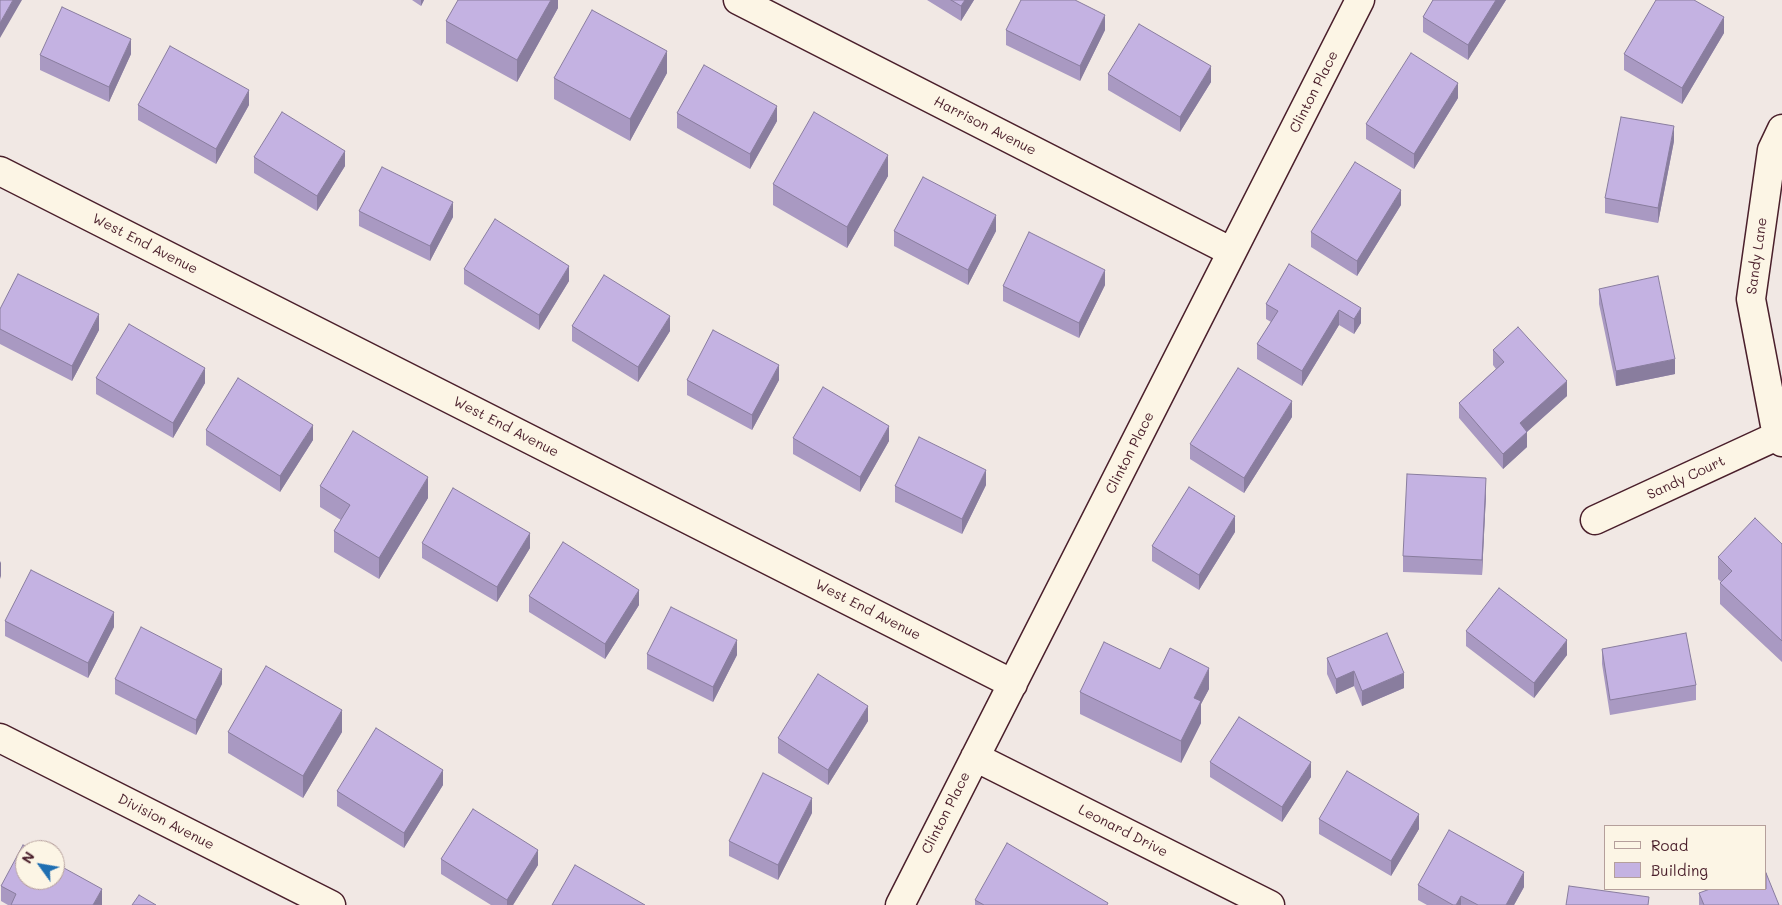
<!DOCTYPE html>
<style>
body{margin:0}
#map{position:relative;width:1782px;height:905px;overflow:hidden;background:#f1e8e4;font-family:Mali,sans-serif}
canvas{display:block}
.legend{position:absolute;left:1604px;top:825px;width:162px;height:65px;box-sizing:border-box;background:#fcf5e5;border:1px solid #b59f9b;margin:0;padding:6px 9px;list-style:none;font-size:15px;color:#4a1f2b}
.legend li{display:flex;align-items:center;gap:10px;height:25px}
.legend b{width:25px;border:1px solid #b59f9b}
.north{position:absolute;left:15px;top:840px;width:50px;height:50px;box-sizing:border-box;background:#fcf5e5;border:1px solid #b59f9b;border-radius:50%;rotate:302deg;font-size:14px;font-weight:700;line-height:20px;text-align:center;color:#4a1f2b}
.north::after{content:'';display:block;margin:auto;width:18px;height:22px;background:#1f6fb2;clip-path:polygon(50% 0,100% 100%,50% 72%,0 100%)}
</style>
<div id="map">
<canvas width="1782" height="905"></canvas>
<ul class="legend">
<li><b style="height:6px;background:#fcf5e5"></b>Road</li>
<li><b style="height:14px;background:#c4b2e2"></b>Building</li>
</ul>
<div class="north">N</div>
</div>
<script>
const ctx = document.querySelector('canvas').getContext('2d');
ctx.lineJoin = 'round';
function toPath(rows) {
  const path = new Path2D();
  for (const r of rows) {
    path.moveTo(r[0], r[1]);
    for (let i = 2; i < r.length; i += 2) path.lineTo(r[i], r[i + 1]);
  }
  return path;
}
function strokePath(path, color, width, dash) {
  ctx.strokeStyle = color;
  ctx.lineWidth = width;
  ctx.lineCap = dash ? 'butt' : 'round';
  ctx.setLineDash(dash || []);
  ctx.stroke(path);
}
function fillPath(path, color) {
  ctx.fillStyle = color;
  ctx.fill(path, 'evenodd');
}
function drawText(font, color, halo, rows, align = 'center') {
  ctx.font = font + ' Mali,sans-serif';
  ctx.lineWidth = 4;
  ctx.setLineDash([]);
  ctx.textBaseline = 'middle';
  ctx.strokeStyle = halo;
  ctx.fillStyle = color;
  for (const [text, x, y, turn = 0] of rows) {
    ctx.save();
    ctx.translate(x, y);
    ctx.rotate((+turn || 0) * Math.PI / 180);
    ctx.textAlign = isNaN(turn) ? turn : align;
    if (halo) ctx.strokeText(text, 0, 0);
    ctx.fillText(text, 0, 0);
    ctx.restore();
  }
}
const minor = toPath([
 [738,0,1232,252],
 [1782,129,1772,150,1751,299,1777,436,1782,442],
 [0,171,1013,684],
 [1595,520,1777,436],
 [0,738,331,905],
 [975,757,1270,905],
 [900,905,1360,0]
]);
const wall = toPath([
 [412,0,424,0,421,6],
 [558,0,558,8,517,82,446,43,446,21],
 [927,0,974,0,961,21],
 [1433,0,1506,0,1468,60,1423,32,1423,17],
 [1006,30,1105,30,1080,81,1006,45],
 [1724,33,1682,104,1624,70,1624,54],
 [131,54,109,102,40,70,40,55],
 [667,73,630,141,554,99,554,78],
 [1108,74,1211,82,1180,132,1108,90],
 [1458,98,1414,169,1366,139,1366,124],
 [138,105,249,105,216,164,138,120],
 [677,113,777,121,750,169,677,128],
 [1674,141,1658,223,1605,213,1605,198],
 [254,157,345,166,317,211,254,173],
 [888,176,847,248,773,205,773,184],
 [1401,205,1357,276,1311,247,1311,232],
 [359,211,453,217,430,261,359,226],
 [894,231,996,231,968,285,894,246],
 [1289,264,1361,323,1354,334,1339,325,1302,386,1257,359,1257,344,1271,322,1266,319,1266,304],
 [464,269,569,281,539,330,464,284],
 [1105,285,1079,338,1003,301,1003,286],
 [1599,289,1675,374,1616,386,1599,304],
 [0,309,99,330,72,381,0,344],
 [572,326,670,331,638,382,572,341],
 [1493,350,1567,396,1527,432,1527,447,1503,469,1459,418,1459,403,1496,369,1493,365],
 [96,378,205,383,173,438,96,394],
 [687,380,779,380,752,430,687,395],
 [1292,417,1244,493,1190,459,1190,444],
 [206,430,313,440,280,492,206,445],
 [793,438,889,441,860,492,793,454],
 [986,485,962,534,895,502,895,486],
 [320,486,428,498,379,579,334,552,334,531,341,520,320,507],
 [1486,494,1482,575,1403,572,1403,556],
 [1235,532,1199,590,1152,561,1152,546],
 [422,543,530,548,497,602,422,558],
 [1782,544,1782,662,1720,604,1720,583,1721,582,1718,579,1718,557],
 [529,596,639,605,605,659,529,612],
 [5,621,114,627,88,678,5,636],
 [1466,631,1567,655,1534,698,1466,646],
 [1602,649,1696,685,1696,700,1610,715,1602,664],
 [647,654,737,655,713,702,647,669],
 [1327,658,1404,688,1362,706,1354,686,1336,694,1327,674],
 [1160,669,1209,689,1201,704,1201,723,1181,763,1080,714,1080,692],
 [115,679,222,684,196,735,115,694],
 [868,721,828,785,778,753,778,738],
 [228,732,342,732,303,798,228,753],
 [1210,762,1311,777,1282,822,1210,777],
 [443,785,404,848,337,806,337,791],
 [812,813,778,880,729,856,729,841],
 [1319,819,1419,829,1391,876,1319,834],
 [441,859,538,865,513,905,491,905,441,874],
 [1418,885,1524,887,1514,905,1427,905,1418,900],
 [1,886,102,904,102,905,8,905,1,901],
 [1699,893,1779,905,1699,905],
 [975,900,1108,905,975,905]
]);
const shadedWall = toPath([
 [13,0,22,0,0,38,0,23],
 [421,0,424,0,421,6],
 [551,0,558,0,558,8,517,82,517,60],
 [965,0,974,0,961,21,961,6],
 [1496,0,1506,0,1468,60,1468,45],
 [1105,15,1105,30,1080,81,1080,66],
 [1724,17,1724,33,1682,104,1682,88],
 [131,39,131,54,109,102,109,87],
 [667,51,667,73,630,141,630,119],
 [1211,66,1211,82,1180,132,1180,117],
 [1458,83,1458,98,1414,169,1414,154],
 [249,90,249,105,216,164,216,149],
 [777,106,777,121,750,169,750,154],
 [1674,126,1674,141,1658,223,1658,208],
 [345,151,345,166,317,211,317,196],
 [888,155,888,176,847,248,847,227],
 [1401,190,1401,205,1357,276,1357,261],
 [453,202,453,217,430,261,430,246],
 [996,215,996,231,968,285,968,270],
 [569,266,569,281,539,330,539,315],
 [1105,270,1105,285,1079,338,1079,323],
 [1361,308,1361,323,1354,334,1354,319],
 [1339,310,1339,325,1302,386,1302,371],
 [99,314,99,330,72,381,72,366],
 [670,316,670,331,638,382,638,367],
 [1675,359,1675,374,1616,386,1616,371],
 [779,365,779,380,752,430,752,415],
 [205,368,205,383,173,438,173,423],
 [1567,381,1567,396,1520,438,1520,423],
 [1292,401,1292,417,1244,493,1244,478],
 [313,425,313,440,280,492,280,476],
 [889,426,889,441,860,492,860,477],
 [1527,432,1527,447,1503,469,1503,454],
 [986,470,986,485,962,534,962,519],
 [428,477,428,498,379,579,379,558],
 [1486,478,1486,494,1482,575,1482,560],
 [1235,516,1235,532,1199,590,1199,575],
 [530,533,530,548,497,602,497,587],
 [1,561,1,576,0,579,0,563],
 [639,590,639,605,605,659,605,644],
 [114,612,114,627,88,678,88,663],
 [737,640,737,655,713,702,713,687],
 [1567,640,1567,655,1534,698,1534,683],
 [1209,668,1209,689,1201,704,1201,723,1181,763,1181,741,1194,698],
 [222,669,222,684,196,735,196,720],
 [1354,671,1354,686,1336,694,1336,679],
 [1404,673,1404,688,1362,706,1362,691],
 [868,706,868,721,828,785,828,770],
 [342,710,342,732,303,798,303,776],
 [1311,762,1311,777,1282,822,1282,807],
 [443,770,443,785,404,848,404,833],
 [812,798,812,813,778,880,778,865],
 [1419,814,1419,829,1391,876,1391,861],
 [538,850,538,865,513,905,507,905,507,900],
 [1524,872,1524,887,1514,905,1506,905],
 [102,889,102,905,93,905],
 [1461,896,1461,905,1456,905]
]);
const building = toPath([
 [0,0,13,0,0,23,0,0],
 [458,0,551,0,517,60,446,21,458,0],
 [951,0,965,0,961,6,951,0],
 [1021,0,1075,0,1105,15,1080,66,1006,30,1021,0],
 [1433,0,1496,0,1468,45,1423,17,1433,0],
 [1656,0,1694,0,1724,17,1682,88,1624,54,1656,0],
 [62,7,131,39,109,87,40,55,62,7],
 [592,10,667,51,630,119,554,78,592,10],
 [1139,24,1211,66,1180,117,1108,74,1139,24],
 [170,46,249,90,216,149,138,105,170,46],
 [1411,53,1458,83,1414,154,1366,124,1411,53],
 [704,65,777,106,750,154,677,113,704,65],
 [282,112,345,151,317,196,254,157,282,112],
 [814,112,888,155,847,227,773,184,814,112],
 [1621,117,1674,126,1658,208,1605,198,1621,117],
 [1355,162,1401,190,1357,261,1311,232,1355,162],
 [382,167,453,202,430,246,359,211,382,167],
 [923,177,996,215,968,270,894,231,923,177],
 [495,219,569,266,539,315,464,269,495,219],
 [1029,232,1105,270,1079,323,1003,286,1029,232],
 [1289,264,1361,308,1354,319,1339,310,1302,371,1257,344,1278,311,1266,304,1289,264],
 [18,274,99,314,72,366,0,329,0,309,18,274],
 [604,275,670,316,638,367,572,326,604,275],
 [1658,276,1675,359,1616,371,1599,289,1658,276],
 [129,324,205,368,173,423,96,378,129,324],
 [1518,327,1567,381,1520,423,1527,432,1503,454,1459,403,1504,362,1493,350,1518,327],
 [713,330,779,365,752,415,687,380,713,330],
 [1238,368,1292,401,1244,478,1190,444,1238,368],
 [238,378,313,425,280,476,206,430,238,378],
 [823,387,889,426,860,477,793,438,823,387],
 [353,431,428,477,379,558,334,531,350,505,320,486,353,431],
 [919,437,986,470,962,519,895,486,919,437],
 [1407,474,1486,478,1482,560,1403,556,1407,474],
 [1189,487,1235,516,1199,575,1152,546,1189,487],
 [453,488,530,533,497,587,422,543,453,488],
 [1755,518,1782,544,1782,641,1720,583,1732,571,1718,557,1755,518],
 [563,542,639,590,605,644,529,596,563,542],
 [31,570,114,612,88,663,5,621,31,570],
 [1499,588,1567,640,1534,683,1466,631,1499,588],
 [671,607,737,640,713,687,647,654,671,607],
 [141,627,222,669,196,720,115,679,141,627],
 [1387,633,1404,673,1362,691,1354,671,1336,679,1327,658,1387,633],
 [1686,633,1696,685,1610,700,1602,649,1686,633],
 [1104,642,1160,669,1170,648,1209,668,1194,698,1201,701,1181,741,1080,692,1104,642],
 [266,666,342,710,303,776,228,732,266,666],
 [818,674,868,706,828,770,778,738,818,674],
 [1239,717,1311,762,1282,807,1210,762,1239,717],
 [376,728,443,770,404,833,337,791,376,728],
 [1347,771,1419,814,1391,861,1319,819,1347,771],
 [763,773,812,798,778,865,729,841,763,773],
 [473,809,538,850,507,900,441,859,473,809],
 [1449,830,1524,872,1506,905,1478,905,1461,896,1456,905,1453,905,1418,885,1449,830],
 [1007,843,1108,903,1107,905,984,905,975,900,1007,843],
 [23,845,32,850,25,850,25,880,55,880,55,863,102,889,93,905,11,905,16,894,1,886,23,845],
 [575,865,645,905,552,905,575,865],
 [1766,873,1779,905,1704,905,1699,893,1710,889,1766,889,1766,873],
 [1569,886,1649,897,1648,905,1566,905,1569,886],
 [139,895,156,905,132,905,139,895]
]);
const streetNames = [
 ["Clinton Place",1314,92,-63],
 ["Harrison Avenue",985,126,27],
 ["West End Avenue",145,244,27],
 ["Sandy Lane",1757,256,-82],
 ["West End Avenue",506,427,27],
 ["Clinton Place",1130,453,-63],
 ["Sandy Court",1686,478,-25],
 ["West End Avenue",868,610,27],
 ["Clinton Place",946,813,-63],
 ["Division Avenue",166,822,27],
 ["Leonard Drive",1123,831,27]
];
strokePath(minor, '#4a1f2b', 31);
strokePath(minor, '#fcf5e5', 28);
fillPath(wall, '#a999c2');
fillPath(shadedWall, '#897d9e');
fillPath(building, '#c4b2e2');
strokePath(building, '#897d9e', 1);
drawText('14px', '#4a1f2b', '#fcf5e5', streetNames);
</script>
